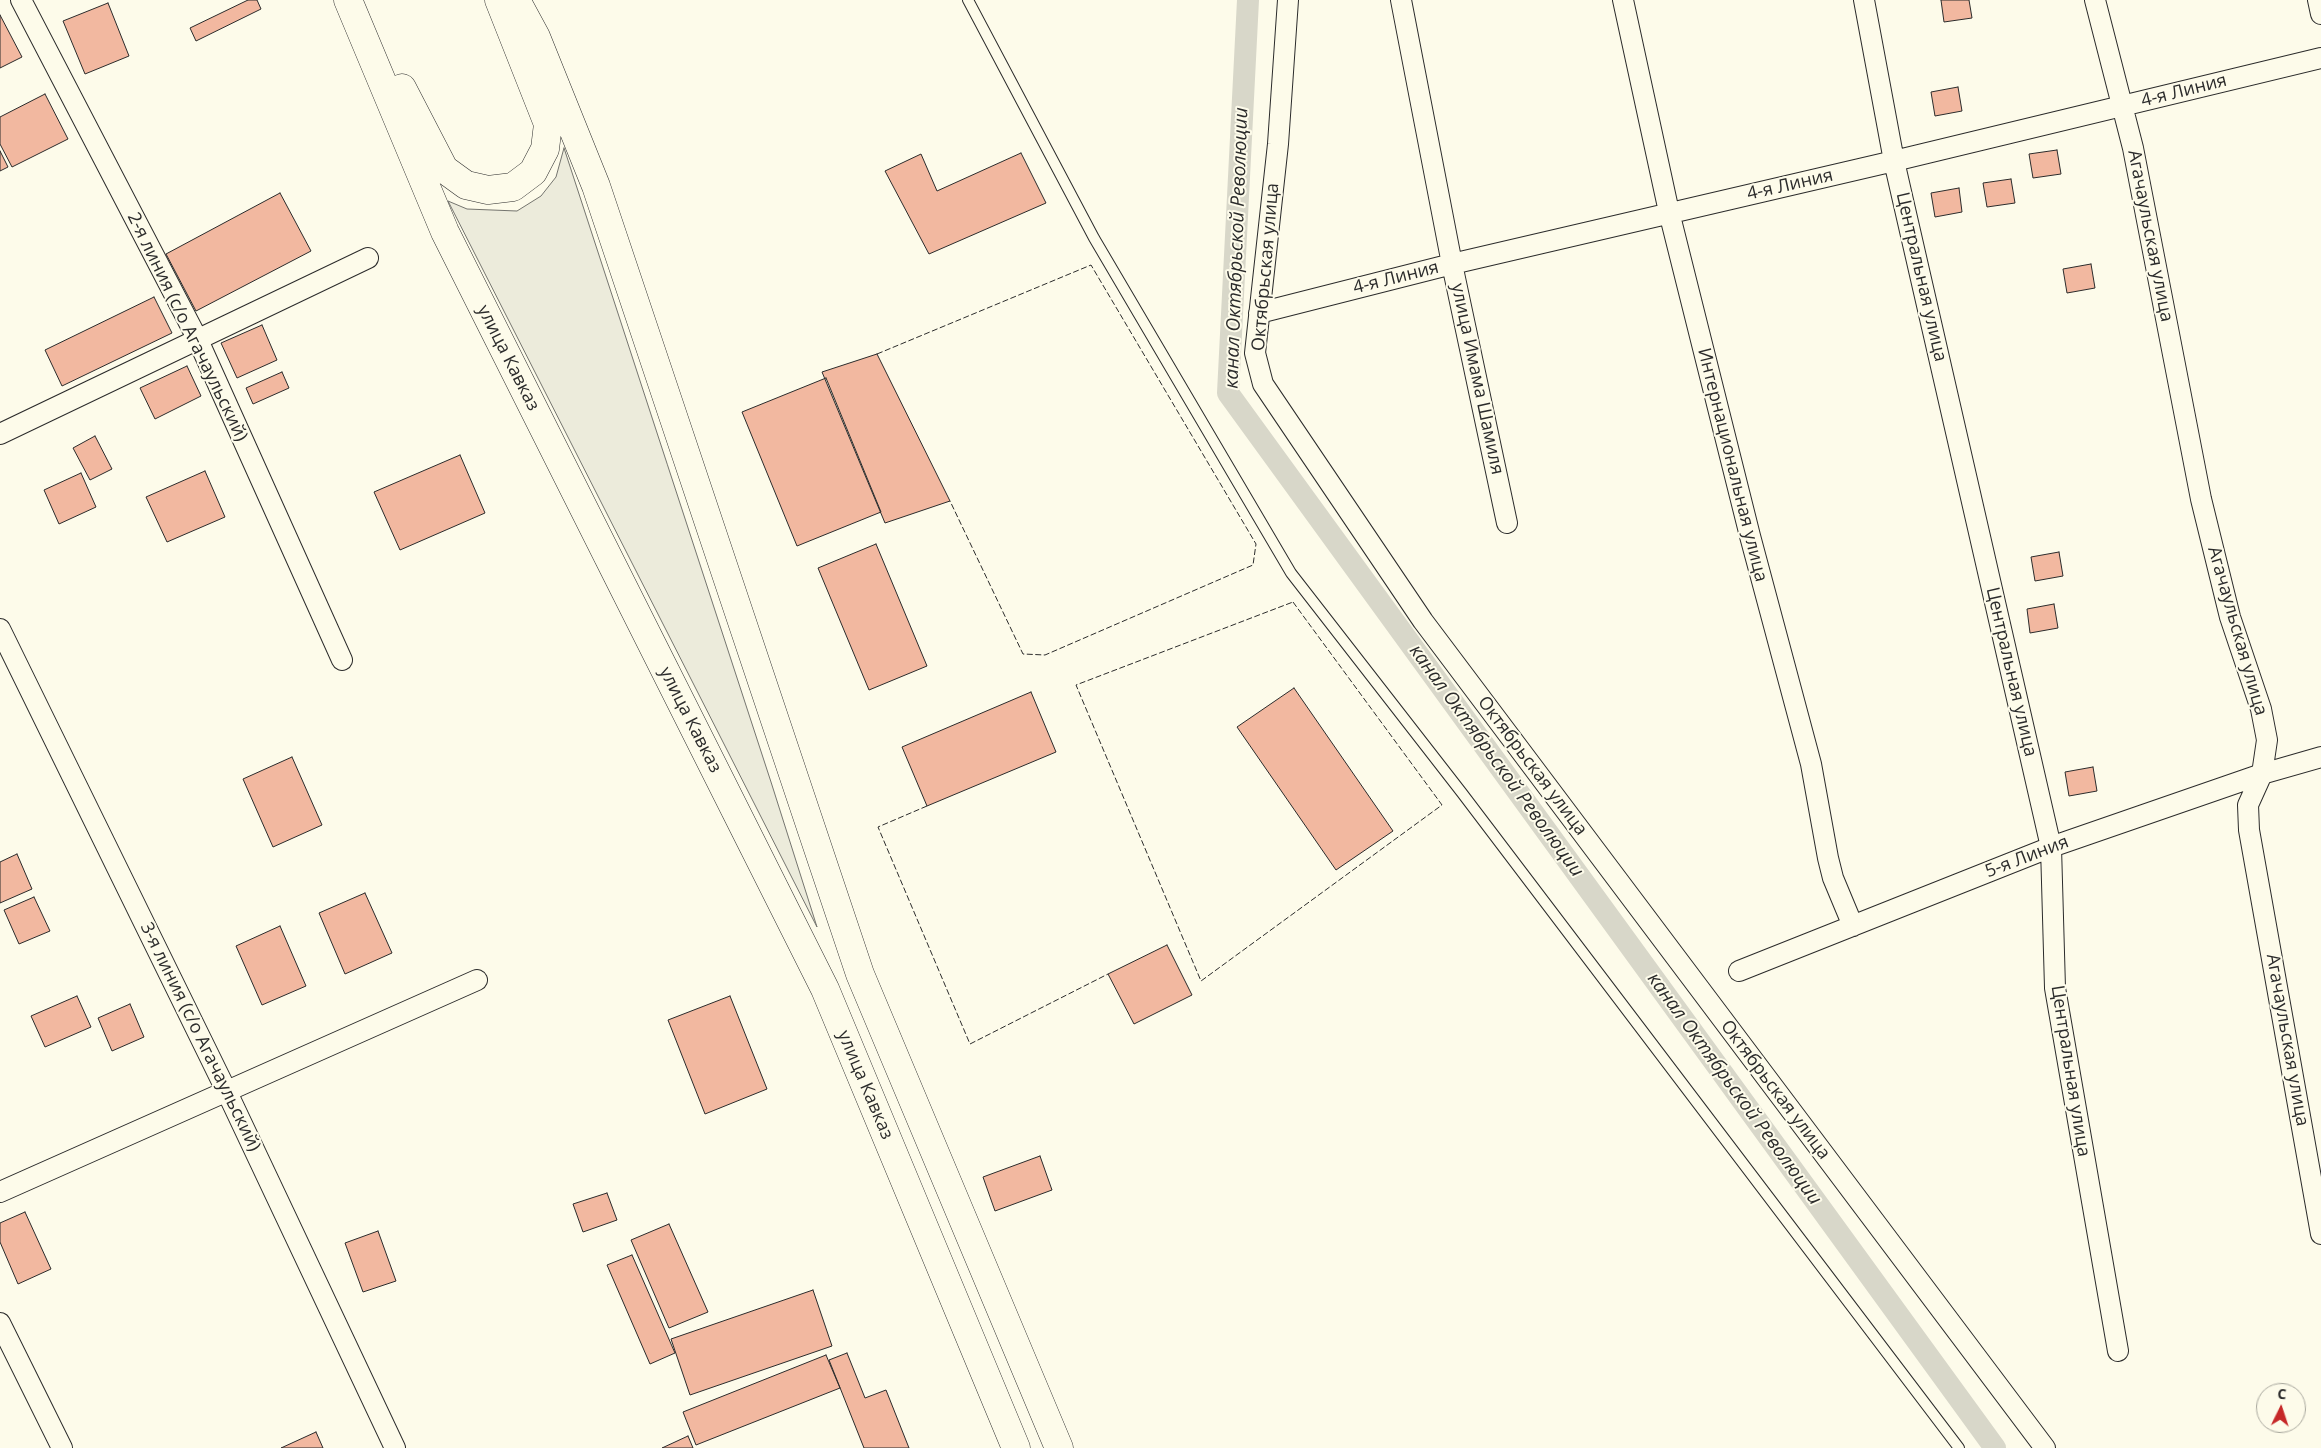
<!DOCTYPE html>
<meta charset="utf-8">
<style>
body{margin:0}
#map{position:relative;width:2321px;height:1448px;overflow:hidden;background:#fdfbea;font-family:"Open Sans",sans-serif}
canvas{display:block}
.north{position:absolute;left:2256px;top:1383px;width:50px;height:50px;box-sizing:border-box;background:#fdfbea;border:1px solid #a9a89e;border-radius:50%;rotate:4deg;font-size:14px;font-weight:700;line-height:20px;text-align:center;color:#2b2b2b}
.north::after{content:'';display:block;margin:auto;width:18px;height:22px;background:#c62828;clip-path:polygon(50% 0,100% 100%,50% 72%,0 100%)}
</style>
<div id="map">
<canvas width="2321" height="1448"></canvas>
<div class="north">С</div>
</div>
<script>
const ctx = document.querySelector('canvas').getContext('2d');
ctx.lineJoin = 'round';
function fillPath(path, color) {
  ctx.fillStyle = color;
  ctx.fill(path, 'evenodd');
}
function toPath(rows) {
  const path = new Path2D();
  for (const r of rows) {
    path.moveTo(r[0], r[1]);
    for (let i = 2; i < r.length; i += 2) path.lineTo(r[i], r[i + 1]);
  }
  return path;
}
function strokePath(path, color, width, dash) {
  ctx.strokeStyle = color;
  ctx.lineWidth = width;
  ctx.lineCap = dash ? 'butt' : 'round';
  ctx.setLineDash(dash || []);
  ctx.stroke(path);
}
function drawText(font, color, halo, rows, align = 'center') {
  ctx.font = font + ' "Open Sans",sans-serif';
  ctx.lineWidth = 4;
  ctx.setLineDash([]);
  ctx.textBaseline = 'middle';
  ctx.strokeStyle = halo;
  ctx.fillStyle = color;
  for (const [text, x, y, turn = 0] of rows) {
    ctx.save();
    ctx.translate(x, y);
    ctx.rotate((+turn || 0) * Math.PI / 180);
    ctx.textAlign = isNaN(turn) ? turn : align;
    if (halo) ctx.strokeText(text, 0, 0);
    ctx.fillText(text, 0, 0);
    ctx.restore();
  }
}
const green = toPath([
 [564,148,771,782,817,927,448,201,467,209,517,211,541,196,556,177,564,148]
]);
const canal = toPath([
 [1248,0,1228,393,1995,1448]
]);
const building = toPath([
 [248,0,257,0,261,9,196,41,190,28,248,0],
 [1941,0,1969,0,1972,18,1944,22,1941,0],
 [108,3,129,56,85,74,63,21,108,3],
 [0,15,22,57,0,68,0,15],
 [1958,87,1962,111,1935,116,1931,92,1958,87],
 [45,94,68,139,12,167,0,144,0,117,45,94],
 [2057,150,2061,174,2033,178,2029,154,2057,150],
 [0,151,8,167,0,171,0,151],
 [1021,153,1046,203,929,254,885,171,921,154,937,191,1021,153],
 [2011,179,2015,203,1987,207,1983,183,2011,179],
 [1959,188,1962,212,1935,217,1931,193,1959,188],
 [280,193,311,251,196,311,166,254,280,193],
 [2091,264,2095,288,2067,293,2063,269,2091,264],
 [154,297,172,333,62,386,45,350,154,297],
 [262,325,277,360,237,378,221,343,262,325],
 [877,354,950,501,885,523,822,372,877,354],
 [187,366,201,396,155,419,140,388,187,366],
 [282,372,289,388,253,404,246,388,282,372],
 [826,378,881,512,797,546,742,412,826,378],
 [95,436,112,469,90,480,73,448,95,436],
 [460,455,485,513,400,550,374,492,460,455],
 [205,471,225,517,167,542,146,497,205,471],
 [81,473,96,507,59,524,44,490,81,473],
 [876,544,927,666,869,690,818,568,876,544],
 [2059,552,2063,576,2035,581,2031,557,2059,552],
 [2054,604,2058,628,2030,633,2027,609,2054,604],
 [1294,688,1393,831,1336,870,1237,727,1294,688],
 [1031,692,1056,752,927,806,902,747,1031,692],
 [292,757,322,825,273,847,243,779,292,757],
 [2093,767,2097,791,2069,796,2065,772,2093,767],
 [17,854,32,889,0,903,0,862,17,854],
 [365,893,392,953,345,974,319,913,365,893],
 [34,897,50,931,19,944,4,910,34,897],
 [280,926,306,986,262,1005,236,946,280,926],
 [1167,945,1192,995,1134,1024,1108,974,1167,945],
 [77,996,91,1027,45,1047,31,1016,77,996],
 [730,996,767,1089,705,1114,668,1020,730,996],
 [130,1004,144,1037,112,1051,98,1018,130,1004],
 [1040,1156,1052,1190,995,1211,983,1177,1040,1156],
 [607,1193,617,1220,583,1232,573,1204,607,1193],
 [25,1212,51,1269,18,1284,0,1242,0,1223,25,1212],
 [669,1224,708,1312,669,1328,631,1240,669,1224],
 [378,1231,396,1281,363,1292,345,1243,378,1231],
 [632,1255,675,1353,650,1364,607,1265,632,1255],
 [813,1290,832,1346,690,1395,671,1339,813,1290],
 [847,1353,865,1398,886,1390,909,1448,864,1448,829,1360,847,1353],
 [826,1355,840,1388,696,1445,683,1412,826,1355],
 [316,1432,323,1448,281,1448,316,1432],
 [688,1436,693,1448,662,1448,688,1436]
]);
const service = toPath([
 [968,0,1094,238,1291,573,1462,793,1959,1448]
]);
const minor = toPath([
 [21,0,198,340,342,660],
 [1288,0,1278,144,1255,353,1263,384,1423,621,2045,1448],
 [1401,0,1452,264,1507,523],
 [1623,0,1669,212,1750,536,1811,764,1828,858,1833,878,1853,926],
 [1864,0,1894,161,2051,847,2055,988,2118,1351],
 [2095,0,2133,148,2201,499,2230,617,2261,709,2267,740,2262,774,2248,805,2249,830,2321,1234],
 [2318,0,2321,14],
 [1259,313,1452,264,1894,161,2321,58],
 [0,434,368,258],
 [0,629,226,1090,395,1448],
 [1739,971,2051,847,2262,774,2321,757],
 [0,1192,477,980],
 [0,1323,62,1448]
]);
const trunk = toPath([
 [348,0,445,232,825,989,1016,1448],
 [516,0,536,37,596,186,860,974,1059,1448],
 [402,88,444,169,466,185,488,190,513,187,533,172,545,149,548,124,499,0]
]);
const fence = toPath([
 [877,354,1091,265,1256,544,1253,565,1045,655,1023,654,950,501],
 [1293,602,1442,805,1201,981,1076,685,1293,602],
 [927,806,878,827,970,1044,1108,974]
]);
const streetNames = [
 ["4-я Линия",2184,91,-14],
 ["4-я Линия",1790,185,-13],
 ["Агачаульская улица",2150,236,79],
 ["Октябрьская улица",1266,267,-85],
 ["Центральная улица",1921,277,77],
 ["4-я Линия",1396,278,-14],
 ["2-я линия (с/о Агачаульский)",187,327,64],
 ["улица Кавказ",508,358,63],
 ["улица Имама Шамиля",1477,379,78],
 ["Интернациональная улица",1732,465,76],
 ["Агачаульская улица",2237,631,74],
 ["Центральная улица",2011,672,77],
 ["улица Кавказ",690,720,63],
 ["Октябрьская улица",1532,766,53],
 ["5-я Линия",2027,857,-21],
 ["3-я линия (с/о Агачаульский)",200,1037,64],
 ["Агачаульская улица",2287,1040,80],
 ["Центральная улица",2070,1071,81],
 ["улица Кавказ",865,1085,67],
 ["Октябрьская улица",1775,1090,53]
];
const waterNames = [
 ["канал Октябрьской Революции",1237,248,-88],
 ["канал Октябрьской Революции",1496,761,54],
 ["канал Октябрьской Революции",1734,1089,54]
];
fillPath(green, '#ecebdb');
strokePath(green, '#74746e', 1);
strokePath(canal, '#d8d7c9', 22);
fillPath(building, '#f2b8a0');
strokePath(building, '#2b2b2b', 1);
strokePath(service, '#2b2b2b', 12);
strokePath(minor, '#2b2b2b', 22);
strokePath(trunk, '#2b2b2b', 29);
strokePath(service, '#fdfbea', 10);
strokePath(minor, '#fdfbea', 20);
strokePath(trunk, '#fdfbea', 28);
strokePath(fence, '#2b2b2b', 1, [6, 2.5]);
drawText('18px', '#2b2b2b', '#fdfbea', streetNames);
drawText('italic 19px', '#2b2b2b', '#fdfbea', waterNames);
</script>
